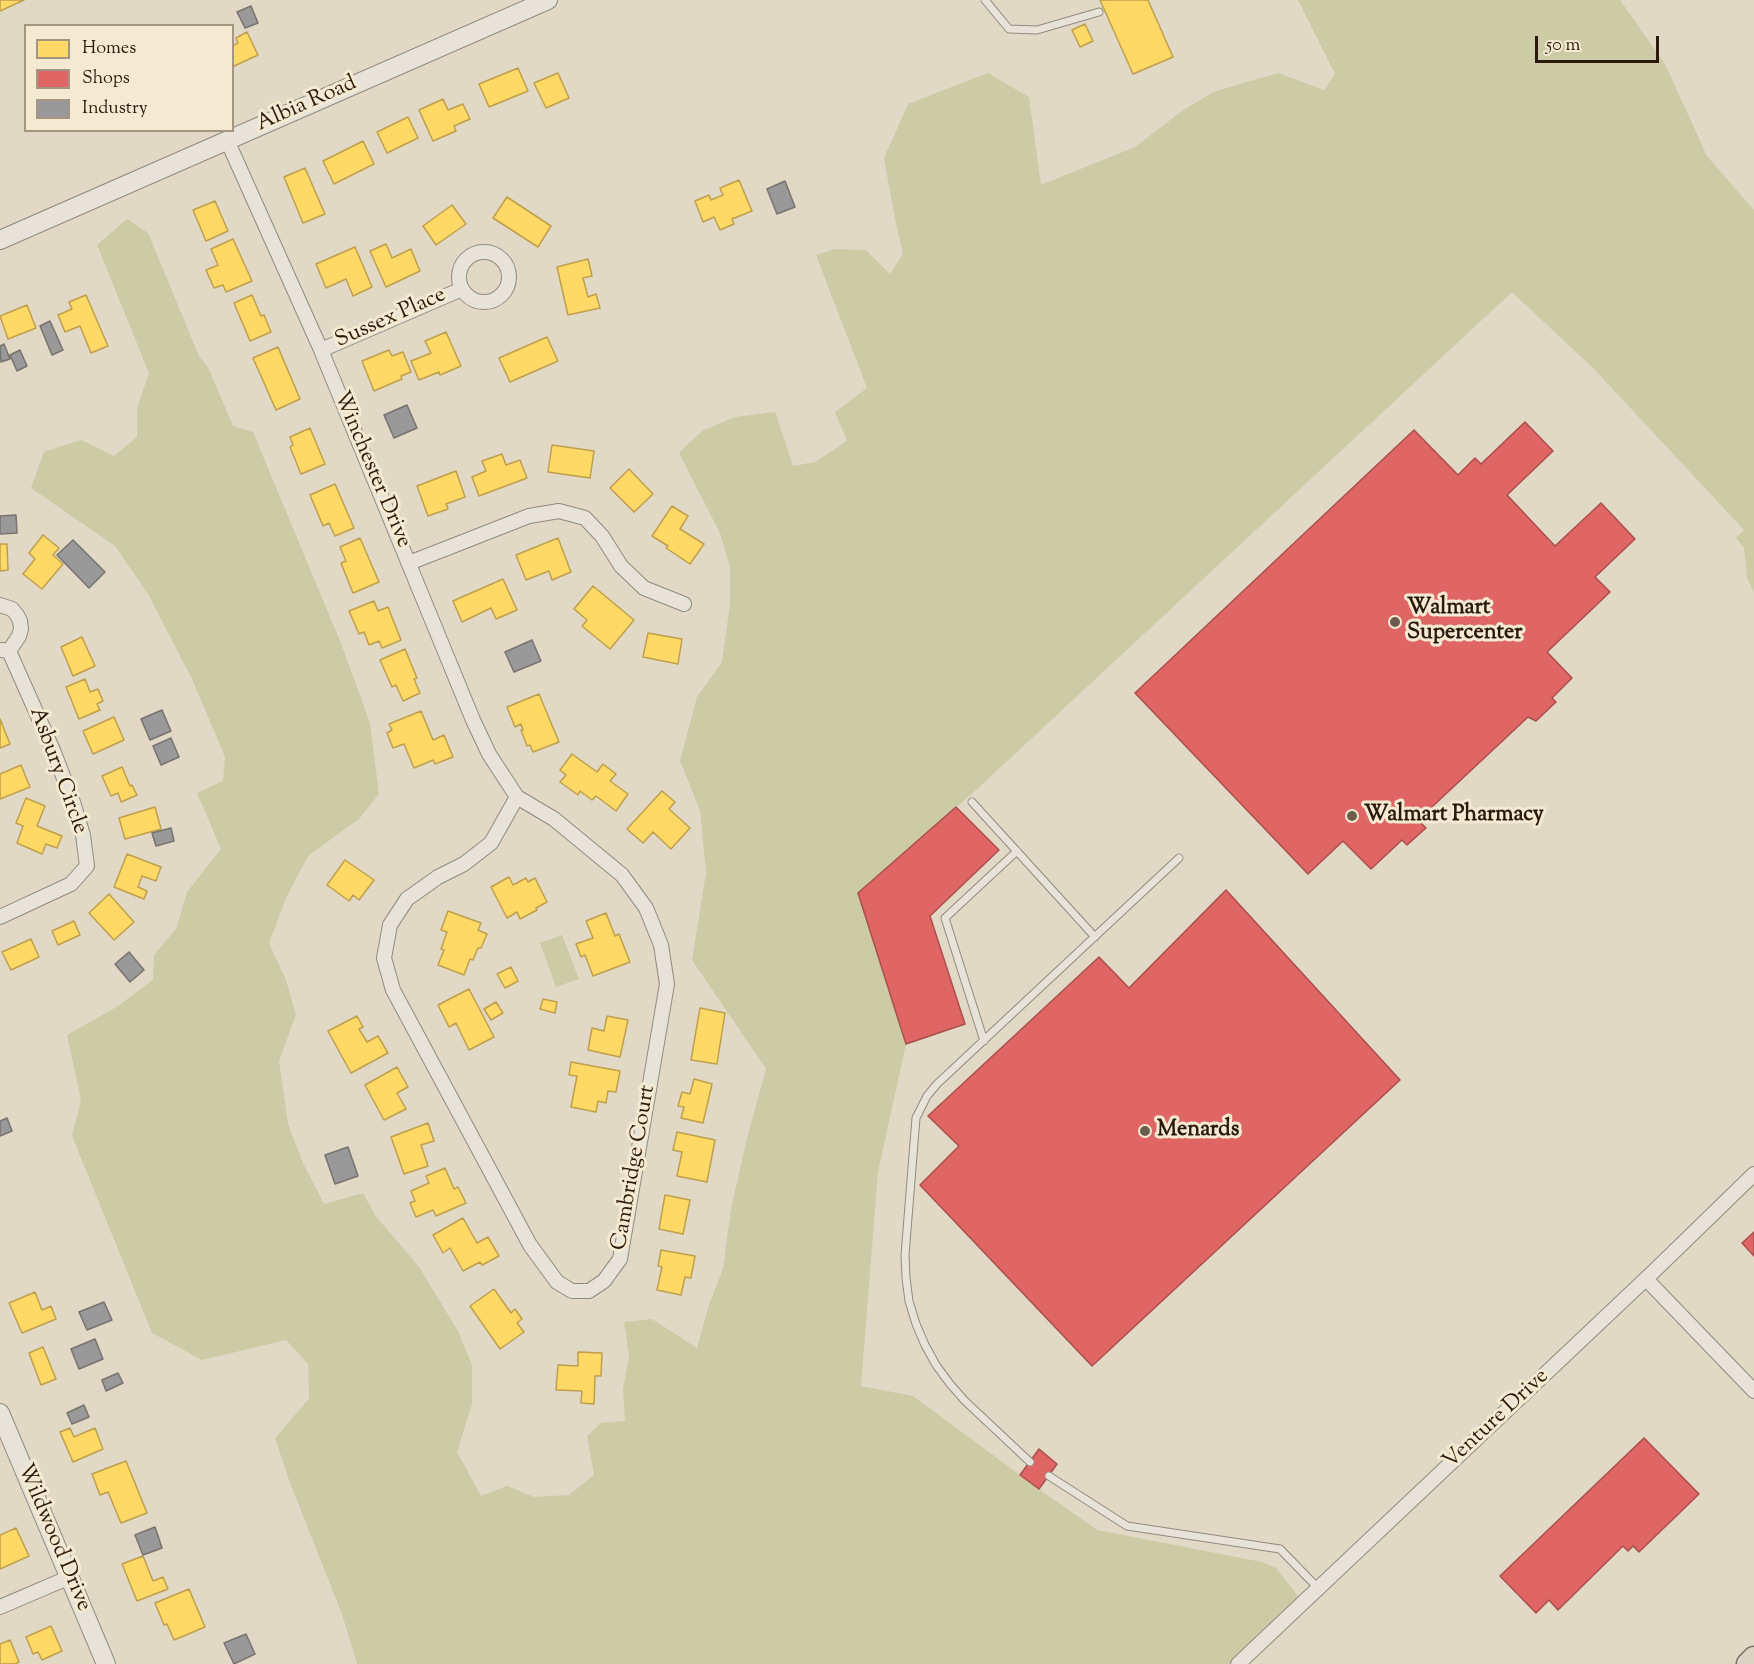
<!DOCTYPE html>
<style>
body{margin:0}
#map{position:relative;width:1754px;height:1664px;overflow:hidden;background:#e1d9c5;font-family:"Sorts Mill Goudy",serif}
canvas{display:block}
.legend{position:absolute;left:24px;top:24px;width:210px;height:108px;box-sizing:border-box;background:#f4ead1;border:2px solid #a49682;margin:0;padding:8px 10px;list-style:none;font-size:18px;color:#2b190c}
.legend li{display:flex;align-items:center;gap:12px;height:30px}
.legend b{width:30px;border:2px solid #a49682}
.scale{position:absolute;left:1535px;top:36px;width:124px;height:27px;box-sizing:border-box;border:3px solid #2b190c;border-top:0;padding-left:8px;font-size:18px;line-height:21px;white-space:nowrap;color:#2b190c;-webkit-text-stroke:4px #f4ead1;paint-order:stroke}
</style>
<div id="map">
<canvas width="1754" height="1664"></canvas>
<ul class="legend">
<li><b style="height:16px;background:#ffd966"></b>Homes</li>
<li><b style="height:16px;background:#e06666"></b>Shops</li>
<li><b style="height:16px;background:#999"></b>Industry</li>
</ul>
<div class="scale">50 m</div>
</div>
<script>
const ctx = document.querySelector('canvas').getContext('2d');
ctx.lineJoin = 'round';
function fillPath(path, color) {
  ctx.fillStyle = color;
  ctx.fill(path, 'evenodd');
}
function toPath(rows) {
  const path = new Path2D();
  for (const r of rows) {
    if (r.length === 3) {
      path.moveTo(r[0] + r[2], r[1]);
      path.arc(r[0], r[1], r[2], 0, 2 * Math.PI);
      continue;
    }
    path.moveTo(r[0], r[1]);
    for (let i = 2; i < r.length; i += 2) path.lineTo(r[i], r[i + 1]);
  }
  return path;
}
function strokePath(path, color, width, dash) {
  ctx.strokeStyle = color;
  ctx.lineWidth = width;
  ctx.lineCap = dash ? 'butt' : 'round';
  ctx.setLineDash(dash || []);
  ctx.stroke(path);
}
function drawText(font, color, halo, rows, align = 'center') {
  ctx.font = font + ' "Sorts Mill Goudy",serif';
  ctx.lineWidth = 6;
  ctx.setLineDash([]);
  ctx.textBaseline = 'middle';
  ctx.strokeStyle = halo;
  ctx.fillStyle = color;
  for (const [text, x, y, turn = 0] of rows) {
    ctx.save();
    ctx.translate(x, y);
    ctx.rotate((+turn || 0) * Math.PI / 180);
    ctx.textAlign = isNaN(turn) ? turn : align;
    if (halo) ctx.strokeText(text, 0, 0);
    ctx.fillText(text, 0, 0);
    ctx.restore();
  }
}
const green = toPath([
 [1298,0,1620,0,1665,64,1707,156,1754,210,1754,592,1747,578,1744,548,1736,538,1744,530,1593,368,1512,292,976,790,858,893,906,1044,878,1172,861,1386,913,1396,1039,1489,1097,1530,1262,1562,1276,1568,1303,1602,1238,1664,357,1664,342,1614,290,1483,275,1438,309,1399,308,1364,286,1340,202,1360,152,1333,72,1136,81,1100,67,1035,118,1006,153,980,154,955,176,929,187,892,221,849,197,793,223,781,225,757,192,679,148,594,115,546,31,488,44,452,81,440,114,456,137,437,137,408,149,373,97,245,127,219,148,233,199,356,208,367,233,426,253,432,342,646,370,723,379,794,359,819,308,856,287,896,269,943,286,980,296,1015,279,1061,288,1124,303,1163,324,1204,363,1193,375,1215,419,1267,458,1331,472,1365,472,1404,457,1452,481,1496,507,1486,534,1497,569,1495,594,1475,587,1436,601,1423,625,1421,623,1389,629,1356,624,1322,652,1319,697,1348,709,1304,723,1269,731,1209,747,1138,766,1069,692,960,706,873,700,810,680,761,697,697,722,662,730,604,730,567,720,533,679,453,702,431,735,417,775,412,793,466,815,462,847,441,835,412,867,388,816,255,835,249,866,250,890,274,903,254,895,219,884,158,908,104,988,73,1029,97,1041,185,1135,147,1182,111,1213,92,1278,73,1324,90,1335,74],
 [562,935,579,979,556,987,540,943]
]);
const homes = toPath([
 [0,0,24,0,0,11,0,0],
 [1100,0,1148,0,1173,57,1133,74,1100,0],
 [1085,24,1093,41,1080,47,1072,30,1085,24],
 [247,32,258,55,232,67,232,46,238,43,236,38,247,32],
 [518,68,528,91,489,107,479,84,518,68],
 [558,73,569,98,546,108,534,83,558,73],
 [443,99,448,110,463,104,470,119,454,126,456,131,433,141,419,110,443,99],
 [408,117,418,138,387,153,377,132,408,117],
 [363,141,374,164,334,184,323,161,363,141],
 [305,168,325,214,303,223,284,177,305,168],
 [739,180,752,211,732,219,734,224,720,230,714,217,703,222,695,201,709,195,711,200,723,195,720,188,739,180],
 [507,197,551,226,538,247,493,218,507,197],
 [215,201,228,231,206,241,193,210,215,201],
 [452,205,466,224,436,245,423,226,452,205],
 [233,239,252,281,226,292,223,285,214,288,206,270,218,265,211,249,233,239],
 [386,244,392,258,411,249,420,271,386,287,370,251,386,244],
 [355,247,372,287,353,296,346,279,326,288,316,264,355,247],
 [588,259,592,276,583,278,588,297,596,294,600,308,568,315,557,267,588,259],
 [86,295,108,346,91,353,80,326,65,332,58,315,72,309,69,302,86,295],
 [252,295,261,316,264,315,271,332,250,341,234,303,252,295],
 [27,305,36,328,8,339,0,316,27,305],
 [446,332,461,366,440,375,439,372,419,380,411,361,431,353,425,341,446,332],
 [547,337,558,361,510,382,499,358,547,337],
 [278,347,300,399,276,410,253,358,278,347],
 [389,350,392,356,403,352,411,372,401,376,402,379,374,391,362,361,389,350],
 [310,428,325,464,301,474,290,447,293,445,290,437,310,428],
 [552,445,594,451,590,478,548,472,552,445],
 [502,454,506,465,520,460,527,478,479,496,472,477,486,471,482,461,502,454],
 [629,469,653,494,634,512,610,488,629,469],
 [456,471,465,497,446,504,448,509,428,516,417,486,456,471],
 [335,484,354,528,335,536,329,523,323,526,310,495,335,484],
 [672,506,688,516,680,529,704,544,690,564,666,548,668,546,652,536,672,506],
 [43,535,59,548,53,555,63,564,42,589,23,574,35,559,29,553,43,535],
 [360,538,379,582,353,593,341,563,346,561,340,547,360,538],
 [558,538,571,572,552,580,549,571,526,580,516,555,558,538],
 [0,544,7,544,8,570,0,571,0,544],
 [503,579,517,610,496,619,491,608,462,622,453,601,503,579],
 [593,586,634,620,610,649,582,626,587,620,574,609,593,586],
 [374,601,378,611,388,607,401,640,382,648,379,641,369,645,364,632,359,634,349,611,374,601],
 [648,633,682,639,678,664,643,657,648,633],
 [82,637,95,666,73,676,61,647,82,637],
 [405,649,417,678,414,679,420,693,403,701,396,685,392,687,380,660,405,649],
 [85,679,90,692,98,689,103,701,97,704,100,710,79,719,66,687,85,679],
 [539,694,559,742,533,752,530,745,527,746,521,730,523,730,521,724,515,727,507,707,539,694],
 [421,711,433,740,444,735,453,757,435,764,433,760,414,768,404,744,393,748,387,733,392,730,389,724,421,711],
 [114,717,124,740,93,754,83,731,114,717],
 [0,719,10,744,0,748,0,719],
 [572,754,597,772,603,764,616,774,610,781,628,794,616,811,596,796,592,800,580,791,578,795,560,782,566,775,560,770,572,754],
 [21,765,30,787,0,799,0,774,21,765],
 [122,767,130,786,132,785,137,795,121,802,118,793,111,796,102,776,122,767],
 [662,791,675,802,669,809,690,828,671,849,653,832,643,843,627,829,662,791],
 [26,798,45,806,37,826,62,836,57,848,46,844,42,854,17,843,23,826,16,823,26,798],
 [155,807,161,829,125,839,119,818,155,807],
 [127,854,161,867,156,881,142,876,138,887,147,891,144,899,114,887,127,854],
 [345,860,374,880,359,900,353,895,349,901,327,885,345,860],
 [509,877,513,885,526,878,528,882,535,878,547,902,536,908,537,910,520,919,517,912,507,918,491,887,509,877],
 [109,894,134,922,114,940,89,913,109,894],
 [448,911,481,923,478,930,487,934,481,948,478,948,473,960,470,959,464,975,438,965,444,950,441,949,447,932,441,930,448,911],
 [606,913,615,936,619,934,630,962,593,976,585,955,581,957,576,944,593,938,586,921,606,913],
 [74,921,80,935,58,945,52,931,74,921],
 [31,939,39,957,11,970,2,952,31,939],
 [511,967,518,981,505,988,497,974,511,967],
 [469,989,494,1037,469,1050,456,1023,449,1027,438,1005,469,989],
 [543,999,557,1002,555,1013,540,1009,543,999],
 [496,1002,503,1013,491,1020,484,1009,496,1002],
 [700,1008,725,1013,717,1064,691,1060,700,1008],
 [357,1016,363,1027,359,1029,367,1042,378,1036,388,1053,351,1073,328,1031,357,1016],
 [607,1016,628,1020,620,1057,588,1050,592,1028,604,1031,607,1016],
 [571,1062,620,1071,616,1092,608,1091,606,1103,598,1101,596,1112,571,1107,577,1076,569,1075,571,1062],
 [397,1067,408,1087,397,1093,406,1109,384,1120,365,1085,397,1067],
 [694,1079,712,1084,703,1123,681,1118,684,1107,678,1106,682,1092,690,1094,694,1079],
 [428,1123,434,1141,421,1145,428,1166,404,1174,391,1137,428,1123],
 [677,1132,715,1140,707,1182,677,1176,682,1152,673,1150,677,1132],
 [445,1168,454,1189,458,1187,466,1203,436,1216,433,1210,416,1217,410,1203,415,1201,411,1191,429,1183,426,1176,445,1168],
 [665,1195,690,1200,683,1234,659,1229,665,1195],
 [463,1218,477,1243,488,1237,499,1256,482,1265,480,1262,463,1271,450,1248,443,1253,433,1235,463,1218],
 [661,1250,695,1256,691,1278,685,1277,681,1295,657,1290,662,1267,658,1266,661,1250],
 [494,1289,511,1313,515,1309,522,1319,517,1323,524,1332,500,1349,470,1306,494,1289],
 [35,1292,42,1310,51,1306,56,1319,22,1333,9,1303,35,1292],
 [43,1347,56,1379,41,1385,29,1353,43,1347],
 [578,1352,602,1353,601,1376,595,1376,594,1404,581,1403,582,1391,556,1390,558,1365,578,1366,578,1352],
 [70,1428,74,1437,95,1428,103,1449,73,1462,60,1432,70,1428],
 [126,1461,147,1513,121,1523,108,1492,100,1495,92,1474,126,1461],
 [16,1528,29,1556,0,1569,0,1535,16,1528],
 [143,1556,153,1581,163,1577,168,1589,137,1601,122,1564,143,1556],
 [189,1589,205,1627,174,1640,167,1624,164,1625,155,1603,189,1589],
 [51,1626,62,1651,42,1660,38,1652,33,1654,26,1637,51,1626],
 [10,1640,19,1662,15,1664,0,1664,0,1644,10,1640]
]);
const shops = toPath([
 [1525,422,1553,451,1507,495,1555,546,1601,503,1635,539,1595,577,1610,592,1547,652,1572,678,1552,698,1556,702,1536,721,1528,717,1418,820,1426,828,1407,845,1402,840,1371,869,1343,841,1308,874,1135,693,1414,430,1458,475,1475,458,1481,464,1525,422],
 [956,807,999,850,930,916,965,1024,906,1044,858,893,956,807],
 [1226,890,1400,1080,1092,1366,920,1185,959,1146,928,1116,1099,957,1129,988,1226,890],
 [1754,1232,1754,1256,1742,1243,1754,1232],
 [1644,1438,1699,1494,1639,1552,1633,1546,1628,1551,1623,1546,1558,1610,1549,1600,1536,1613,1500,1576,1644,1438],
 [1039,1449,1057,1464,1039,1489,1020,1475,1039,1449]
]);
const industry = toPath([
 [251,6,258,23,245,28,237,12,251,6],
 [785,181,795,207,777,214,767,189,785,181],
 [50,321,63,350,52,355,40,326,50,321],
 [4,344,10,359,1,362,0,346,4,344],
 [20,350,27,366,17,371,10,355,20,350],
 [407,405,417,428,394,438,384,415,407,405],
 [16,515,17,533,0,534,0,516,16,515],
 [73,540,105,572,89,588,57,555,73,540],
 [532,640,541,661,514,672,505,652,532,640],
 [162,710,171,731,150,740,141,719,162,710],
 [171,738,179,757,161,765,153,746,171,738],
 [171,828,174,841,156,846,152,833,171,828],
 [129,952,144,970,130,982,115,964,129,952],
 [7,1118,12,1131,0,1136,0,1121,7,1118],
 [348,1147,358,1176,335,1184,325,1155,348,1147],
 [104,1302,112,1320,87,1330,79,1312,104,1302],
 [95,1339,103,1359,79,1369,71,1349,95,1339],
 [118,1373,123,1383,106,1391,102,1380,118,1373],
 [84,1405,89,1417,72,1424,67,1413,84,1405],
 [155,1527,162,1548,143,1555,135,1535,155,1527],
 [246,1634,255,1654,234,1664,224,1643,246,1634]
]);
const service = toPath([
 [985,0,1009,29,1037,30,1099,12],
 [972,802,1095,937],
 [984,1041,945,918,1017,851],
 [1030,1462,965,1401,950,1384,936,1365,925,1345,916,1324,909,1301,906,1278,905,1255,916,1118,927,1096,937,1084,1179,858],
 [1049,1476,1127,1526,1280,1549,1318,1588]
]);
const minor = toPath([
 [227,140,321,350,473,720,489,754,517,797],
 [484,277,25],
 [321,350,462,289],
 [409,563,529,516,559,511,585,518,602,536,621,566,644,588,684,604],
 [0,605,12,609,17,615,20,621,21,629,19,636,9,651,2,650],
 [517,797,554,819,622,875,646,908,661,945,667,984,620,1259,604,1281,589,1291,572,1291,557,1282,530,1245,393,990,384,958,390,925,407,899,438,877,464,864,491,843,517,797],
 [0,917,71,884,87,866,83,835,73,802,53,750,9,651],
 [1646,1279,1754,1391],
 [0,1607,70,1577],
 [1238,1664,1651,1274,1754,1174]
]);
const tertiary = toPath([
 [0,240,548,0],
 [0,1413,106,1664]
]);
const primary = toPath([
 [1748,1664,1754,1658]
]);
const markers = [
 [1395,622,6,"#6b5c4d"],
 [1352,816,6,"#6b5c4d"],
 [1145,1131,6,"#6b5c4d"]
];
const streetNames = [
 ["Albia Road",307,105,-24],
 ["Sussex Place",391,319,-24],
 ["Winchester Drive",371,470,67],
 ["Asbury Circle",57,771,70],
 ["Cambridge Court",635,1168,-80],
 ["Venture Drive",1497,1420,-43],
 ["Wildwood Drive",53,1538,67]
];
const poiNames = [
 ["Walmart",1407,609],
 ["Supercenter",1407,634],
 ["Walmart Pharmacy",1364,816],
 ["Menards",1157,1131]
];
fillPath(green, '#cccba6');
fillPath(homes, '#ffd966');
strokePath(homes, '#bf9f4b', 1.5);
fillPath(shops, '#e06666');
strokePath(shops, '#aa4f4b', 1.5);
fillPath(industry, '#999');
strokePath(industry, '#78736f', 1.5);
strokePath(service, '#918a7e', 9);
strokePath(minor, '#918a7e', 16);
strokePath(tertiary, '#918a7e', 20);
strokePath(primary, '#777065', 25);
strokePath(service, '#e8e3d9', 7);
strokePath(minor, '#e8e3d9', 14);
strokePath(tertiary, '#e8e3d9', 18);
strokePath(primary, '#dbd3c4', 22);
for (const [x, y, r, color] of markers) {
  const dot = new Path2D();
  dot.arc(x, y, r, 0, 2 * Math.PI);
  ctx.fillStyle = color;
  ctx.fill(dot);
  strokePath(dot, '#f4ead1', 2);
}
drawText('22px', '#2b190c', '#f4ead1', streetNames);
drawText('bold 22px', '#2b190c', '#f4ead1', poiNames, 'left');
</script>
